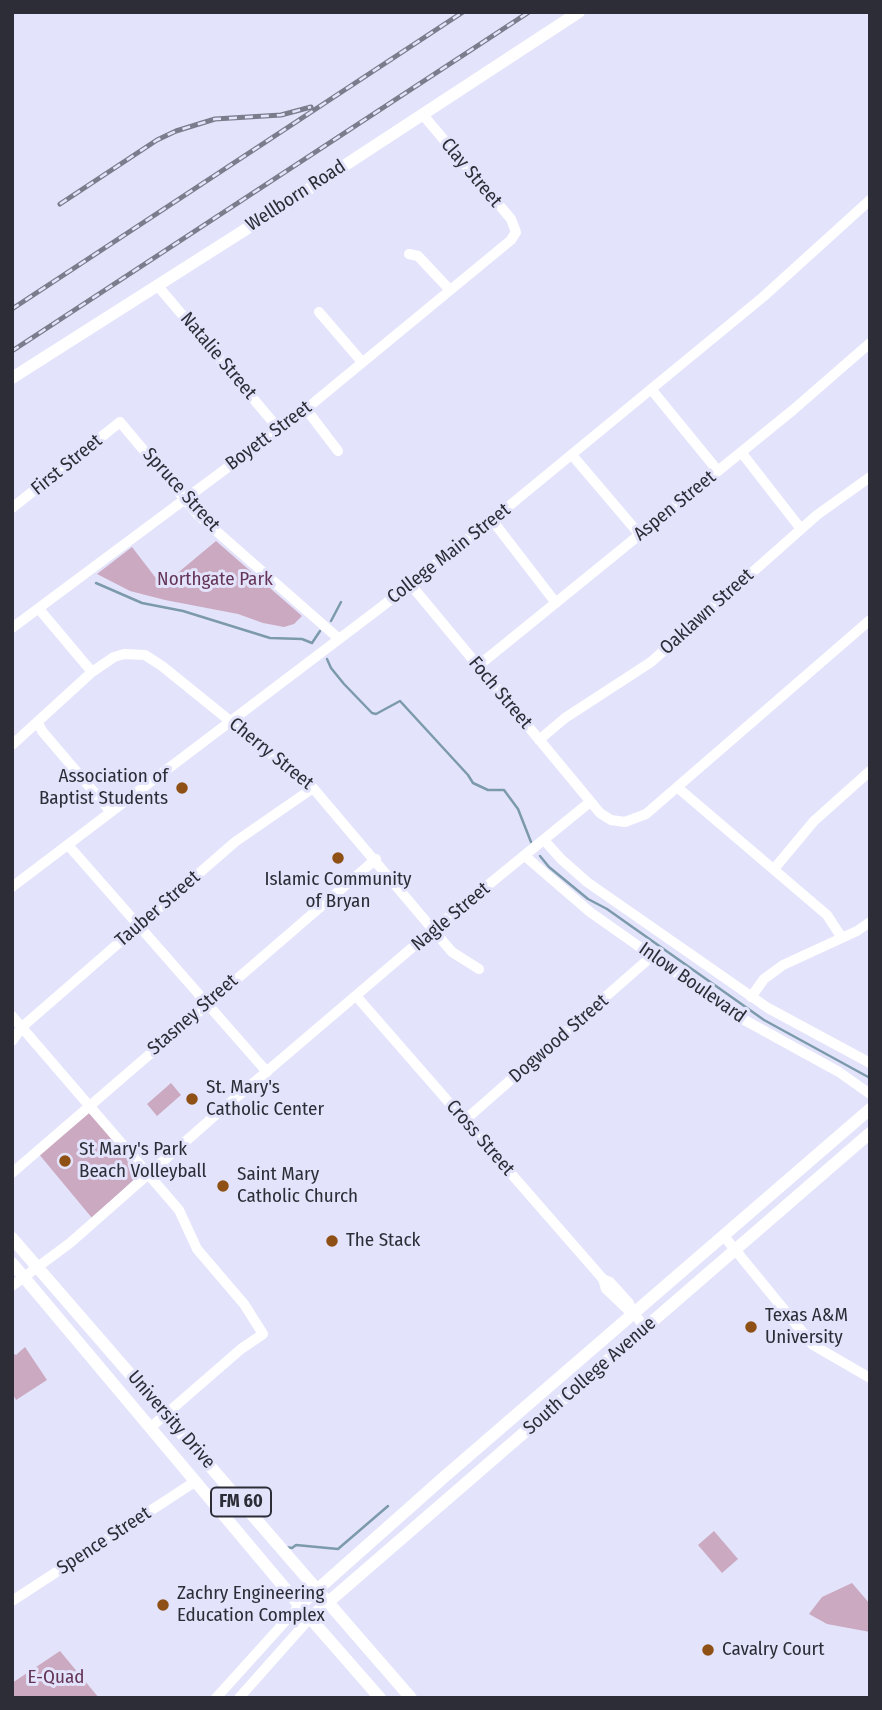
<!DOCTYPE html>
<style>
body{margin:0}
#map{position:relative;width:882px;height:1710px;overflow:hidden;background:#e3e4fc;font-family:"Fira Sans Condensed",sans-serif}
canvas{display:block}
.frame{position:absolute;inset:0;border:14px solid #2c2d36;pointer-events:none}
</style>
<div id="map">
<canvas width="882" height="1710"></canvas>
<div class="frame"></div>
</div>
<script>
const ctx = document.querySelector('canvas').getContext('2d');
ctx.lineJoin = 'round';
function fillPath(path, color) {
  ctx.fillStyle = color;
  ctx.fill(path, 'evenodd');
}
function toPath(rows) {
  const path = new Path2D();
  for (const r of rows) {
    path.moveTo(r[0], r[1]);
    for (let i = 2; i < r.length; i += 2) path.lineTo(r[i], r[i + 1]);
  }
  return path;
}
function strokePath(path, color, width, dash) {
  ctx.strokeStyle = color;
  ctx.lineWidth = width;
  ctx.lineCap = dash ? 'butt' : 'round';
  ctx.setLineDash(dash || []);
  ctx.stroke(path);
}
function drawText(font, color, halo, rows, align = 'center') {
  ctx.font = font + ' "Fira Sans Condensed",sans-serif';
  ctx.lineWidth = 6;
  ctx.setLineDash([]);
  ctx.textBaseline = 'middle';
  ctx.strokeStyle = halo;
  ctx.fillStyle = color;
  for (const [text, x, y, turn = 0] of rows) {
    ctx.save();
    ctx.translate(x, y);
    ctx.rotate((+turn || 0) * Math.PI / 180);
    ctx.textAlign = isNaN(turn) ? turn : align;
    if (halo) ctx.strokeText(text, 0, 0);
    ctx.fillText(text, 0, 0);
    ctx.restore();
  }
}
const green = toPath([
 [216,541,302,616,294,624,284,627,263,623,238,614,165,600,130,591,97,574,132,547,162,586],
 [171,1083,181,1095,157,1116,147,1104],
 [89,1113,142,1172,92,1218,38,1153],
 [25,1347,47,1380,16,1400,12,1393,12,1353,16,1355],
 [714,1531,738,1559,722,1573,698,1545],
 [852,1583,870,1604,870,1632,827,1624,809,1614,822,1597],
 [60,1651,99,1698,12,1698,12,1683]
]);
const stream = toPath([
 [96,583,142,603,183,611,270,638,302,639,312,643,320,631],
 [331,621,341,602],
 [327,659,331,668,344,684,372,713,376,714,400,701,468,775,473,783,488,790,504,790,518,809,531,842],
 [540,856,549,867,588,899,607,909,764,1020,870,1078],
 [286,1547,292,1548,296,1545,338,1549,388,1506]
]);
const minor = toPath([
 [409,254,418,256,450,290],
 [157,285,278,428],
 [319,312,362,362],
 [651,389,718,471],
 [306,409,338,451],
 [741,452,801,529],
 [572,455,640,535],
 [12,508,120,422,198,515,338,638],
 [492,520,556,603],
 [411,585,600,813,611,820,625,822,646,814,870,620],
 [39,609,92,672],
 [12,628,306,409,511,240,516,232,511,219,423,115],
 [478,666,793,410,870,343],
 [38,723,42,731,111,812],
 [539,740,565,718,651,662,817,515,870,477],
 [12,745,92,672,114,657,124,654,145,655,162,666,313,788,452,952,479,969],
 [677,787,827,915,842,938],
 [544,840,561,859,587,882,768,1008,870,1063],
 [68,845,267,1072],
 [525,856,590,912,739,1017,839,1072,870,1094],
 [774,869,814,821,870,771],
 [12,887,380,608,492,520,763,297,870,200],
 [357,997,603,1279,610,1282,629,1303,633,1313,646,1328],
 [751,997,764,979,783,965,857,931,870,922],
 [12,1016,179,1210,197,1249,244,1304,263,1334,241,1349,150,1428],
 [12,1041,22,1027,235,842,313,788],
 [465,1120,652,956],
 [12,1173,376,859],
 [723,1235,813,1345,870,1378],
 [603,1279,606,1289,629,1311],
 [12,1286,70,1243,211,1119,434,929,590,802],
 [12,1601,196,1481],
 [216,1698,300,1605],
 [239,1698,310,1618]
]);
const major = toPath([
 [12,378,295,198,579,12],
 [12,1238,411,1698],
 [12,1263,310,1618,380,1698],
 [300,1605,443,1478,870,1109],
 [310,1618,870,1133]
]);
const rail = toPath([
 [60,204,157,140,176,131,215,119,281,115,311,107],
 [12,309,463,12],
 [12,351,529,12]
]);
const markers = [
 [182,788,7,"#8f5015"],
 [338,858,7,"#8f5015"],
 [192,1099,7,"#8f5015"],
 [65,1161,7,"#8f5015"],
 [223,1186,7,"#8f5015"],
 [332,1241,7,"#8f5015"],
 [751,1327,7,"#8f5015"],
 [163,1605,7,"#8f5015"],
 [708,1650,7,"#8f5015"]
];
const shields = [
 [241,1502,60]
];
const shieldNames = [
 ["FM 60",241,1502]
];
const streetNames = [
 ["Clay Street",471,173,50],
 ["Wellborn Road",296,196,-33],
 ["Natalie Street",218,356,50],
 ["Boyett Street",269,436,-37],
 ["First Street",67,465,-39],
 ["Spruce Street",181,490,48],
 ["Aspen Street",675,506,-39],
 ["College Main Street",449,554,-38],
 ["Oaklawn Street",707,612,-42],
 ["Foch Street",500,693,50],
 ["Cherry Street",271,754,39],
 ["Tauber Street",158,909,-41],
 ["Nagle Street",451,917,-40],
 ["Inlow Boulevard",692,983,35],
 ["Stasney Street",193,1015,-41],
 ["Dogwood Street",559,1039,-41],
 ["Cross Street",480,1138,49],
 ["South College Avenue",590,1376,-41],
 ["University Drive",171,1420,49],
 ["Spence Street",104,1541,-33]
];
const parkNames = [
 ["Northgate Park",215,580],
 ["E-Quad",56,1678]
];
const poiNames = [
 ["Association of",168,777,"right"],
 ["Baptist Students",168,799,"right"],
 ["Islamic Community",338,880,"center"],
 ["of Bryan",338,902,"center"],
 ["St. Mary's",206,1088],
 ["Catholic Center",206,1110],
 ["St Mary's Park",79,1150],
 ["Beach Volleyball",79,1172],
 ["Saint Mary",237,1175],
 ["Catholic Church",237,1197],
 ["The Stack",346,1241],
 ["Texas A&M",765,1316],
 ["University",765,1338],
 ["Zachry Engineering",177,1594],
 ["Education Complex",177,1616],
 ["Cavalry Court",722,1650]
];
fillPath(green, '#cba9c0');
strokePath(stream, '#7c9aac', 2.5);
strokePath(minor, '#fff', 10);
strokePath(major, '#fff', 12);
strokePath(rail, '#7b7c8c', 5);
strokePath(rail, '#e3e4fc', 2.5, [8]);
for (const [x, y, r, color] of markers) {
  const dot = new Path2D();
  dot.arc(x, y, r, 0, 2 * Math.PI);
  ctx.fillStyle = color;
  ctx.fill(dot);
  strokePath(dot, '#e3e4fc', 2.5);
}
for (const [x, y, w] of shields) {
  const box = new Path2D();
  box.roundRect(x - w / 2, y - 14.5, w, 29, 5);
  ctx.fillStyle = '#e3e4fc';
  ctx.fill(box);
  strokePath(box, '#2c2d36', 2);
}
drawText('bold 18px', '#2c2d36', null, shieldNames);
drawText('19px', '#2c2d36', '#e3e4fc', streetNames);
drawText('19px', '#653558', '#e3e4fc', parkNames);
drawText('19px', '#2c2d36', '#e3e4fc', poiNames, 'left');
</script>
